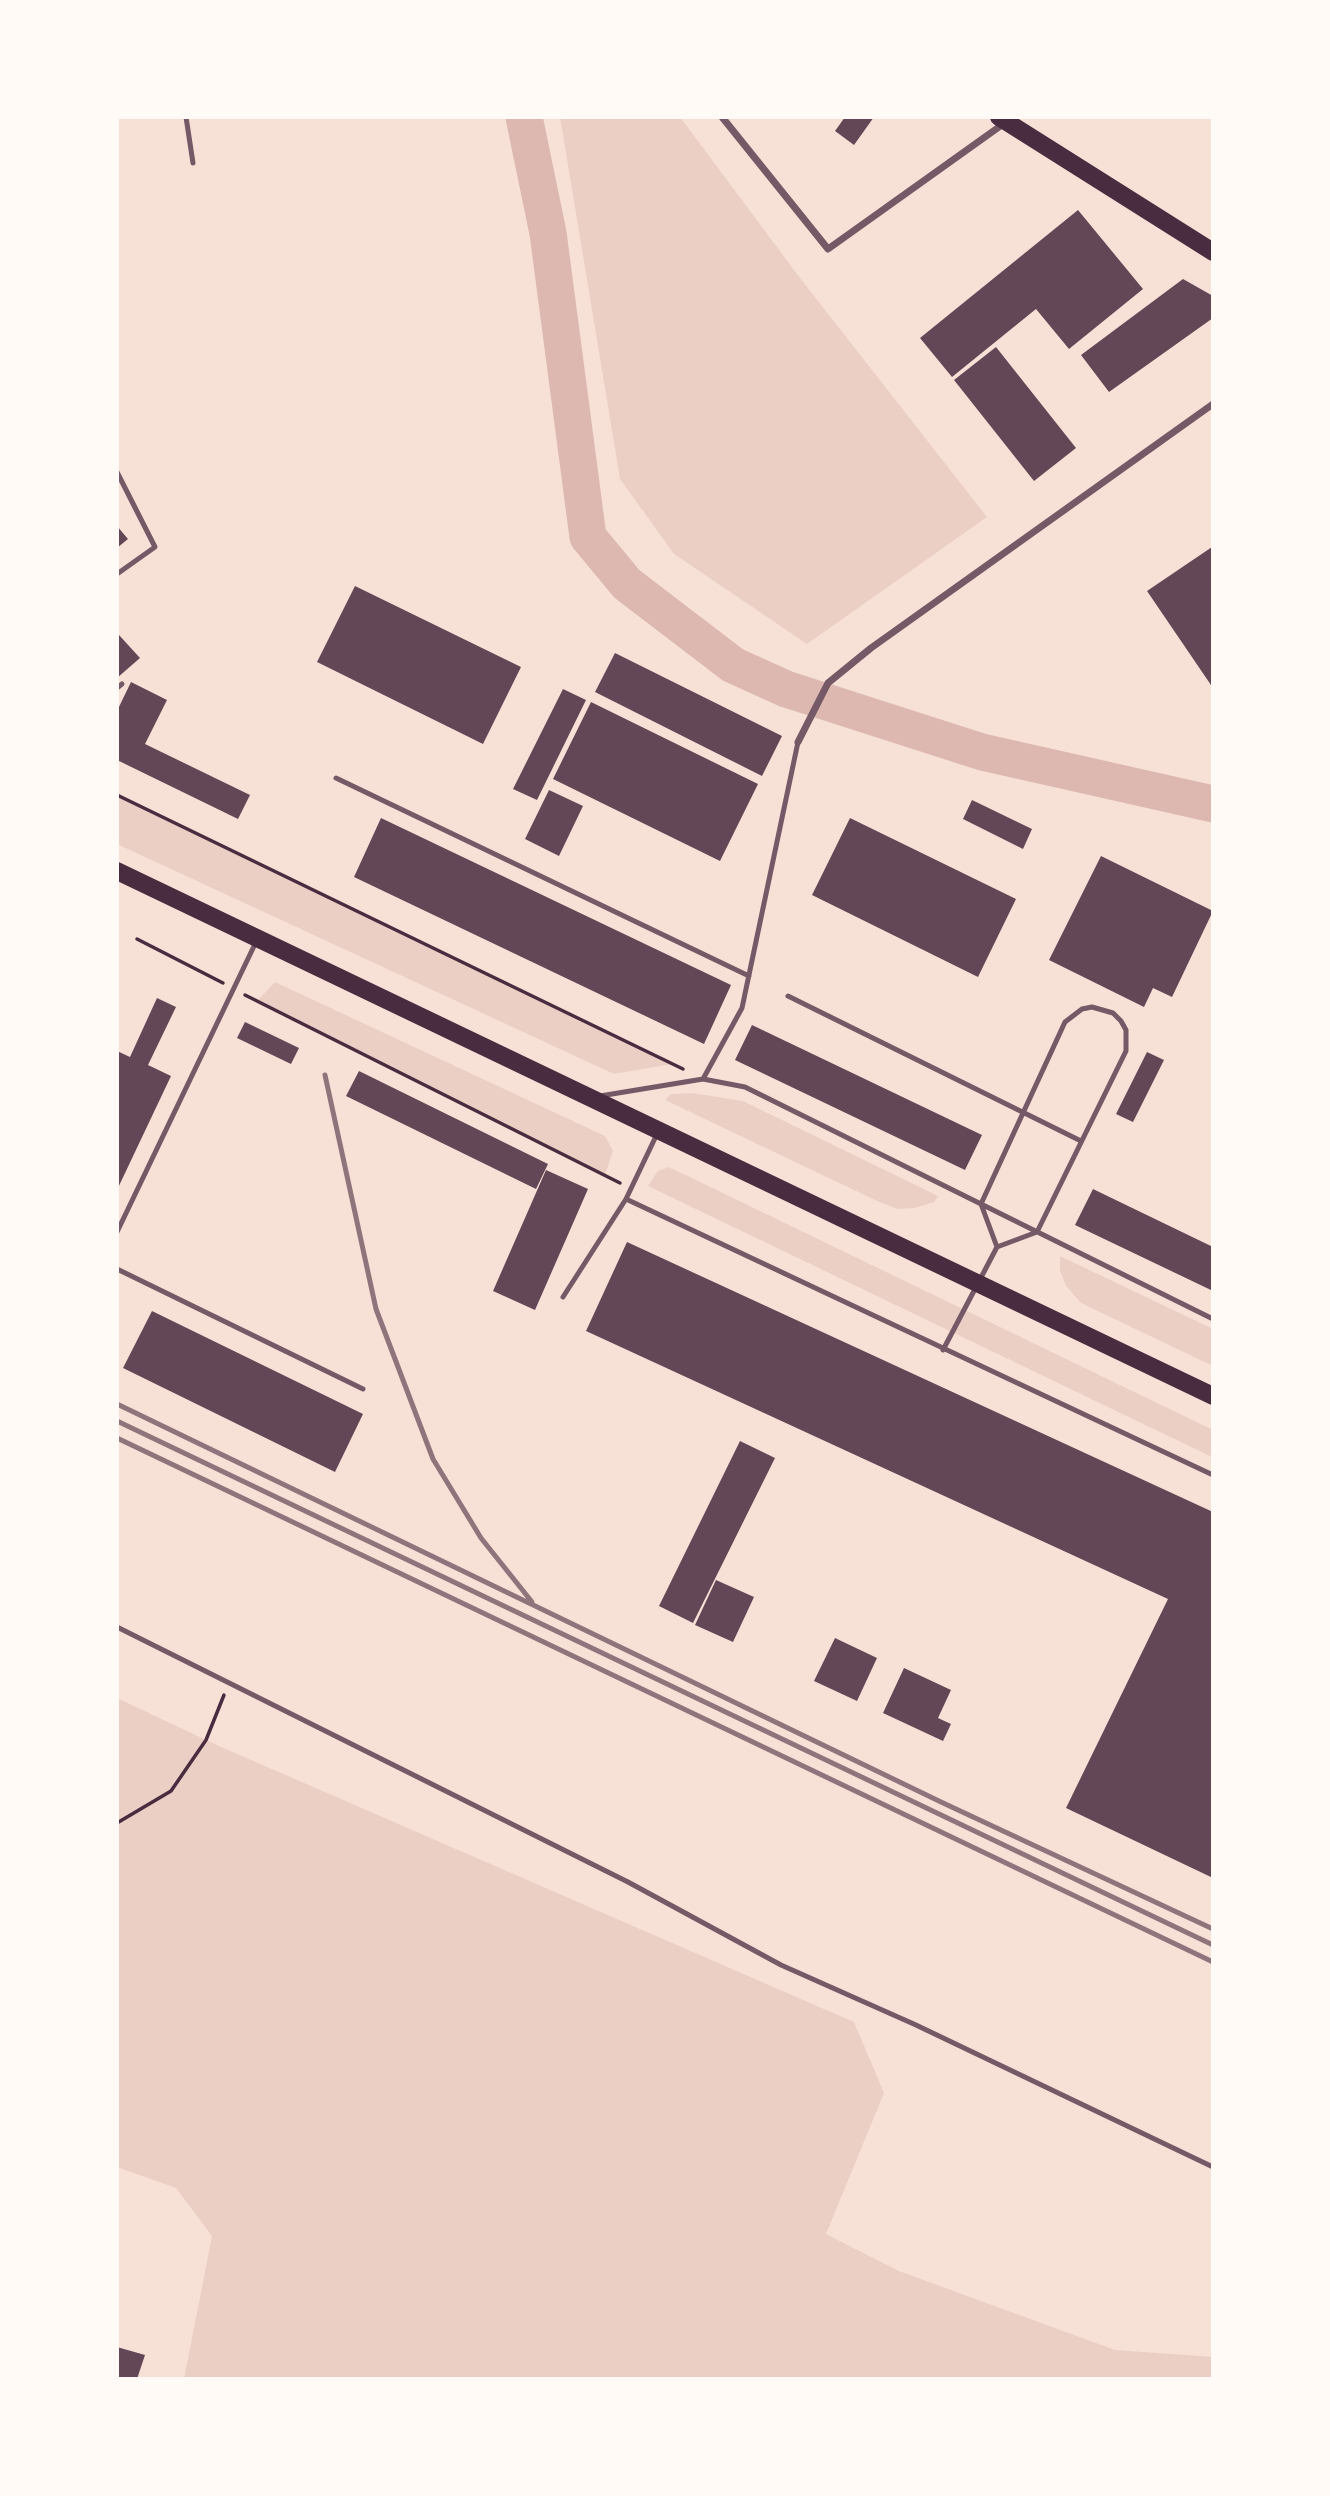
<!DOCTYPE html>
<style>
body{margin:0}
#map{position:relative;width:1330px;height:2496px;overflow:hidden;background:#f7e1d7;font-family:Mulish,sans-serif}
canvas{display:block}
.frame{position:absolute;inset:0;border:119px solid #fffaf5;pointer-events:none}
</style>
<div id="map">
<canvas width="1330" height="2496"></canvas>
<div class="frame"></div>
</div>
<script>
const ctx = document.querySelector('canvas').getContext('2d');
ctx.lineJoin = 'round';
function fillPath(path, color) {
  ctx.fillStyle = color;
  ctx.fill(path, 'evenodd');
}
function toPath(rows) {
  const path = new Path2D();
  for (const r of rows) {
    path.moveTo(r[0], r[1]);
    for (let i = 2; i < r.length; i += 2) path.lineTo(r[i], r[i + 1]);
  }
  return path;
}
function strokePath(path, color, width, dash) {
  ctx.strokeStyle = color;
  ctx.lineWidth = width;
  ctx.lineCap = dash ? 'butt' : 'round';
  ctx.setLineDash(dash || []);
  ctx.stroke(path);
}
const green = toPath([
 [560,117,680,117,800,278,987,517,807,644,674,554,620,479],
 [117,795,672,1064,614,1074,117,844],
 [275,982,605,1136,613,1151,605,1175,257,1001],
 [692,1093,743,1101,938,1196,934,1202,915,1208,898,1209,877,1201,665,1100,671,1094],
 [669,1167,1213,1430,1212,1457,648,1186,658,1171],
 [1060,1256,1213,1329,1213,1366,1081,1303,1066,1286,1060,1270],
 [117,1698,219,1746,854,2022,884,2093,826,2234,899,2271,1115,2350,1213,2357,1213,2379,184,2379,212,2236,176,2188,117,2167]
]);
const river = toPath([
 [524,117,548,233,588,537,627,584,733,665,786,689,982,752,1213,804]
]);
const building = toPath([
 [845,117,874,117,854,145,835,131],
 [1078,210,1143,289,1069,349,1036,309,952,377,920,338],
 [1183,279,1213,296,1213,318,1109,392,1081,355],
 [996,347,1076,448,1034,481,954,380],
 [117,526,128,539,117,548],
 [1212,547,1213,549,1213,688,1147,591],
 [355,586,521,667,483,744,317,662],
 [119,635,140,658,117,678,117,637],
 [615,653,782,736,762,776,595,692],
 [131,682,167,700,145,744,250,795,238,819,117,760,117,711],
 [563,689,586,700,537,800,513,789],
 [591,702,758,784,720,861,553,779],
 [549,790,583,806,559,856,525,839],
 [972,800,1032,829,1023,849,963,819],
 [381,818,731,985,704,1044,354,877],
 [850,818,1016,899,978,977,812,895],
 [1101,856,1213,911,1172,997,1153,988,1144,1007,1049,960],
 [157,998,176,1007,148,1065,171,1076,117,1190,117,1051,130,1057],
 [245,1022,299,1048,291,1064,237,1038],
 [752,1025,982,1135,965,1170,735,1060],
 [1147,1052,1164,1060,1133,1122,1116,1114],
 [359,1071,548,1164,536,1189,346,1096],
 [546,1170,588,1189,535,1310,493,1291],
 [1093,1189,1213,1247,1213,1291,1075,1225],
 [627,1242,1213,1512,1213,1878,1066,1808,1168,1599,586,1331],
 [152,1311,363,1414,335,1472,123,1368],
 [740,1441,775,1458,693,1623,659,1606],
 [716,1580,754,1597,733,1642,695,1625],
 [835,1638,877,1658,857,1701,814,1681],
 [904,1668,951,1690,938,1718,951,1724,943,1741,883,1713],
 [117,2347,145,2355,137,2379,117,2379]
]);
const path = toPath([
 [117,795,683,1069],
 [137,939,223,983],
 [245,995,620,1183],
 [117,1823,171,1791,206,1740,224,1695]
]);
const service = toPath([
 [186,117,193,163],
 [117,472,155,547,117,574],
 [117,688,122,684],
 [336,778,749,976],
 [788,996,1081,1141],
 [1092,1007,1113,1013,1121,1021,1126,1030,1126,1051,1037,1232,997,1247,981,1204,1065,1022,1082,1009,1092,1007],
 [703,1079,742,1008,798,742],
 [600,1096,703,1079,745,1087,1213,1319],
 [626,1199,1213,1475],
 [117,1232,256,942],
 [117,1269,363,1389],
 [563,1297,626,1199,657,1134],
 [943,1350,997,1247],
 [117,1627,628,1882,781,1965,916,2025,1213,2167]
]);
const minor = toPath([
 [722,117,828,249,1006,122],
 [798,742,828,683,871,648,1213,404]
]);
const primary = toPath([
 [999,117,1213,252],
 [117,871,1213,1396]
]);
const rail = toPath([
 [325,1075,376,1309,433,1459,481,1538,532,1602],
 [117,1404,941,1802,1213,1929],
 [117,1421,1213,1945],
 [117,1438,1213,1962]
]);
fillPath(green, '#ebcfc5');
strokePath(river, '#dcb8b0', 37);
fillPath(building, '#644757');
strokePath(path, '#4a2c40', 3.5);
strokePath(service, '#755966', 5);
strokePath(minor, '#755966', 7);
strokePath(primary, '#4a2c40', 18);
strokePath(rail, '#8f747c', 5);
</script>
